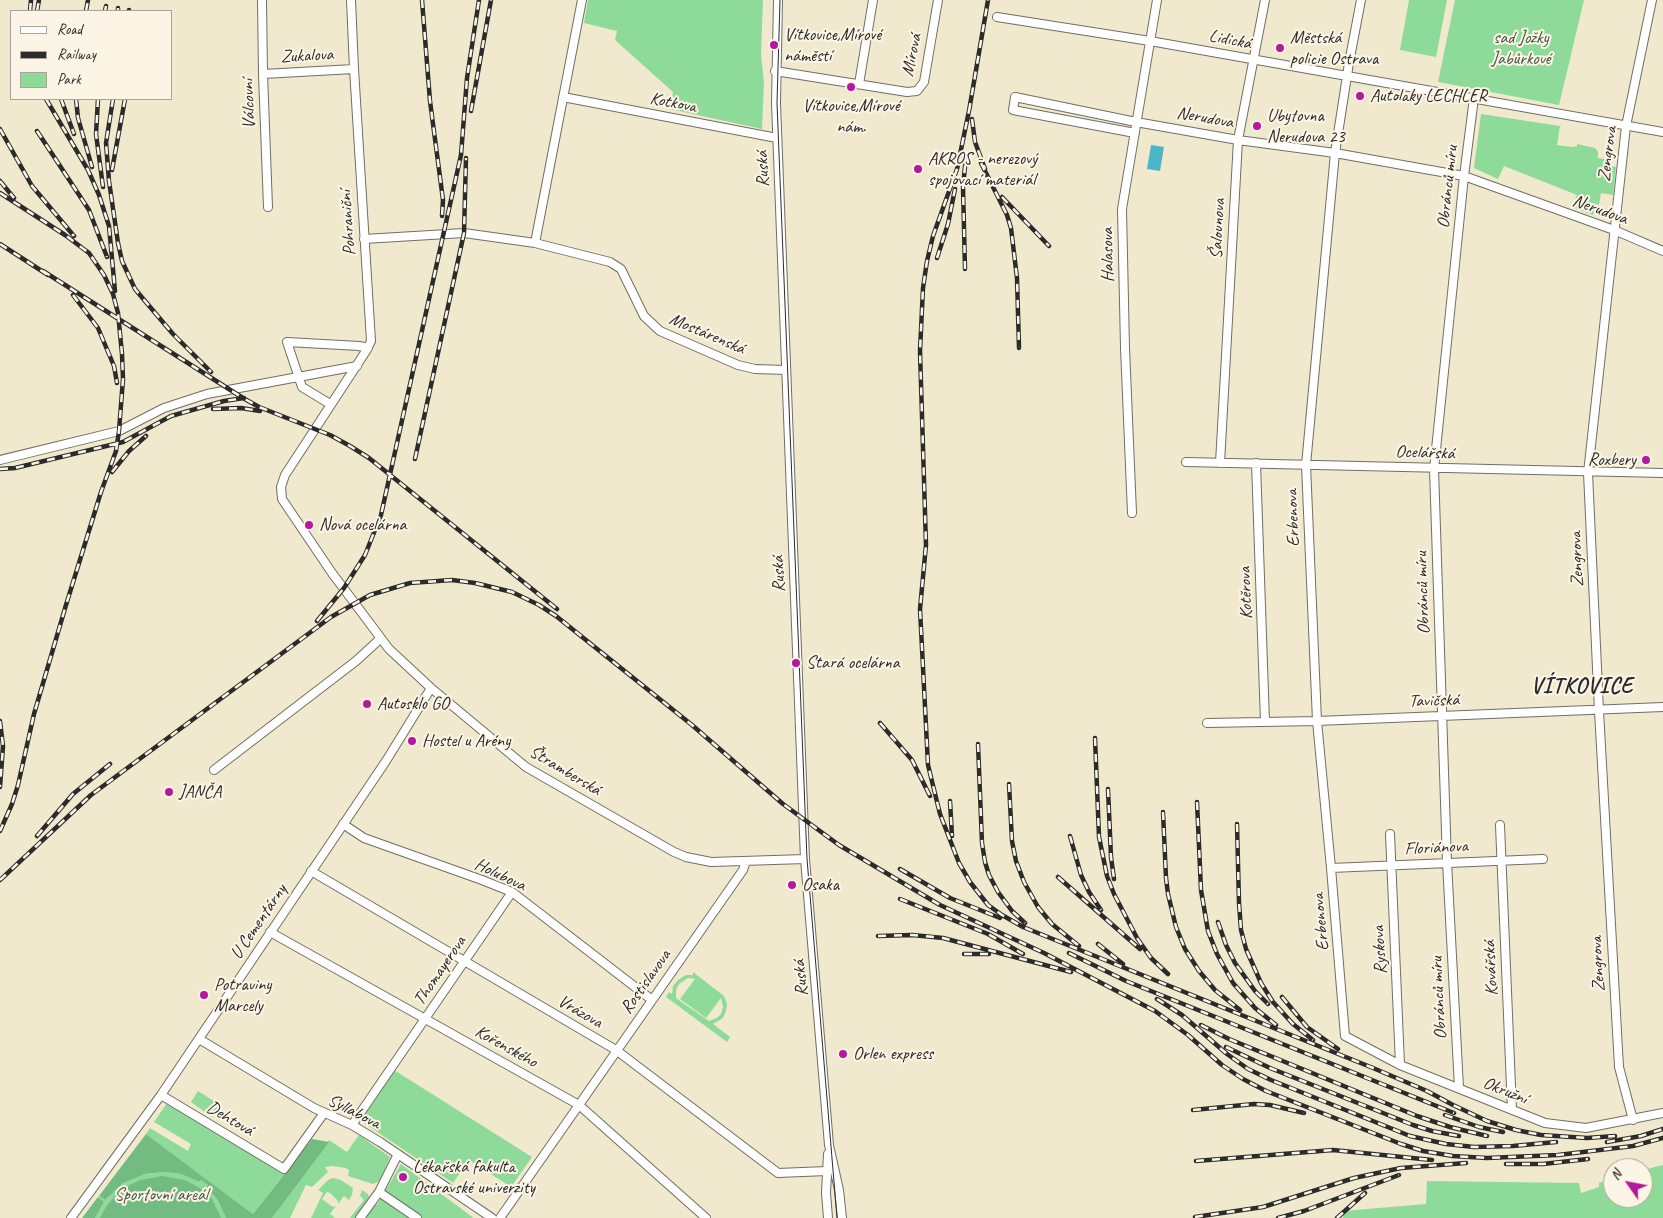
<!DOCTYPE html>
<meta charset="utf-8">
<style>
body{margin:0}
#map{position:relative;width:1663px;height:1218px;overflow:hidden;background:#f0e9ce;font-family:Caveat,sans-serif}
canvas{display:block}
.legend{position:absolute;left:10px;top:10px;width:162px;height:90px;box-sizing:border-box;background:#fcf5e5;border:1px solid #a8a49b;margin:0;padding:6px 9px;list-style:none;font-size:15px;color:#2b2b2b}
.legend li{display:flex;align-items:center;gap:10px;height:25px}
.legend b{width:25px;border:1px solid #a8a49b}
.north{position:absolute;left:1603px;top:1158px;width:50px;height:50px;box-sizing:border-box;background:#fcf5e5;border:1px solid #a8a49b;border-radius:50%;rotate:303deg;font-size:14px;font-weight:700;line-height:20px;text-align:center;color:#2b2b2b}
.north::after{content:'';display:block;margin:auto;width:18px;height:22px;background:#b5179e;clip-path:polygon(50% 0,100% 100%,50% 72%,0 100%)}
</style>
<div id="map">
<canvas width="1663" height="1218"></canvas>
<ul class="legend">
<li><b style="height:6px;background:#fff"></b>Road</li>
<li><b style="height:6px;background:#2b2b2b"></b>Railway</li>
<li><b style="height:14px;background:#8edb99"></b>Park</li>
</ul>
<div class="north">N</div>
</div>
<script>
const ctx = document.querySelector('canvas').getContext('2d');
ctx.lineJoin = 'round';
function fillPath(path, color) {
  ctx.fillStyle = color;
  ctx.fill(path, 'evenodd');
}
function toPath(rows) {
  const path = new Path2D();
  for (const r of rows) {
    path.moveTo(r[0], r[1]);
    for (let i = 2; i < r.length; i += 2) path.lineTo(r[i], r[i + 1]);
  }
  return path;
}
function strokePath(path, color, width, dash) {
  ctx.strokeStyle = color;
  ctx.lineWidth = width;
  ctx.lineCap = dash ? 'butt' : 'round';
  ctx.setLineDash(dash || []);
  ctx.stroke(path);
}
function drawText(font, color, halo, rows, align = 'center') {
  ctx.font = font + ' Caveat,sans-serif';
  ctx.lineWidth = 4;
  ctx.setLineDash([]);
  ctx.textBaseline = 'middle';
  ctx.strokeStyle = halo;
  ctx.fillStyle = color;
  for (const [text, x, y, turn = 0] of rows) {
    ctx.save();
    ctx.translate(x, y);
    ctx.rotate((+turn || 0) * Math.PI / 180);
    ctx.textAlign = isNaN(turn) ? turn : align;
    if (halo) ctx.strokeText(text, 0, 0);
    ctx.fillText(text, 0, 0);
    ctx.restore();
  }
}
const green = toPath([
 [588,0,763,0,761,54,764,83,762,129,670,109,673,92,615,40,617,31,584,23],
 [1409,0,1447,0,1436,57,1400,50],
 [1455,0,1584,0,1559,105,1438,82],
 [1481,114,1560,126,1557,145,1572,147,1577,146,1577,144,1595,148,1598,152,1598,158,1609,160,1608,165,1616,167,1613,195,1601,193,1599,205,1596,204,1593,215,1572,207,1577,195,1504,166,1498,179,1474,168],
 [693,972,724,996,727,1004,726,1011,723,1018,713,1024,730,1037,727,1042,666,997,669,992,672,994,673,986,678,980,686,975,693,975],
 [688,978,695,979,680,999,706,1018,721,998,723,1007,721,1014,717,1018,709,1021,676,998,676,990,679,984],
 [394,1070,532,1157,511,1187,469,1160,453,1183,361,1121],
 [198,1091,220,1105,212,1117,191,1102],
 [167,1103,285,1173,253,1214,146,1134,150,1128,188,1151,191,1144,154,1122],
 [359,1135,390,1157,380,1181,373,1184,348,1176,349,1170,346,1168,332,1166,325,1167,328,1172,312,1187,306,1185,290,1218,272,1218,329,1140,347,1152],
 [401,1164,471,1216,473,1218,350,1218,364,1200,360,1196,362,1190,368,1194,370,1201,377,1205],
 [1663,1165,1663,1218,1343,1218,1343,1211,1426,1204,1427,1181,1579,1183,1581,1193,1599,1187,1599,1183,1613,1178,1613,1198,1643,1198,1643,1170],
 [163,1172,181,1174,199,1182,201,1179,208,1185,206,1187,217,1199,226,1218,95,1218,104,1202,98,1197,99,1196,105,1200,117,1187,128,1180,145,1174],
 [333,1178,341,1180,353,1188,352,1195,349,1200,344,1196,338,1204,338,1201,330,1193,327,1192,322,1199,333,1207,336,1206,330,1214,335,1218,311,1218,323,1193,318,1190,328,1180]
]);
const forest = toPath([
 [146,1134,253,1214,312,1139,329,1142,272,1218,226,1218,217,1199,206,1187,208,1185,201,1180,199,1182,181,1174,163,1172,145,1174,123,1183,105,1200,99,1196],
 [162,1176,185,1180,201,1189,212,1199,221,1218,100,1218,107,1205,122,1189,140,1180],
 [98,1197,104,1202,95,1218,82,1218]
]);
const water = toPath([
 [1151,145,1164,147,1160,171,1147,169]
]);
const minor = toPath([
 [262,0,263,74,268,207],
 [351,0,354,69,371,341,366,351,285,475,281,487,282,499,332,573,389,649,431,688,526,767,674,852,686,857,711,862,805,859],
 [778,0,776,103,805,859,829,1145,839,1190,842,1218],
 [1361,0,1349,63,1335,153,1306,465,1317,721,1331,868,1345,1036,1400,1065,1545,1123,1586,1128,1663,1113],
 [997,17,1150,41,1663,132],
 [775,71,907,92,917,91,924,82,938,0],
 [263,74,354,69],
 [859,84,873,0],
 [563,97,777,138],
 [1135,133,1013,110,1015,97,1136,122,1238,140,1335,153,1464,176,1614,230,1663,251],
 [364,239,464,233,535,243,582,0],
 [535,243,610,262,621,269,644,316,660,331,738,365,755,369,786,370],
 [330,404,302,387,287,342,359,346,368,348],
 [0,460,119,431,164,408,207,394,357,366],
 [1186,462,1663,473],
 [1220,463,1238,140,1265,0],
 [1256,463,1265,722],
 [1132,513,1125,348,1122,209,1157,0],
 [1207,723,1317,721,1663,707],
 [214,770,356,661,380,639],
 [343,824,364,838,482,880,512,892,652,1000],
 [1500,825,1512,1110],
 [1390,834,1400,1065],
 [1331,868,1543,859],
 [311,871,616,1050,778,1173,827,1171],
 [270,932,579,1105,706,1218],
 [199,1039,314,1108,352,1125,380,1142,492,1218],
 [1459,1088,1447,862,1434,469,1464,176,1474,98],
 [161,1095,284,1169,324,1113],
 [1633,1120,1619,1067,1599,711,1588,473,1626,126,1652,0],
 [352,1125,512,892],
 [379,1192,417,1218],
 [71,1218,161,1095,386,761,431,688],
 [360,1218,379,1192,398,1154],
 [500,1218,743,870,746,861],
 [828,1218,826,1193,828,1154]
]);
const tram = toPath([
 [780,0,777,103,807,859,837,1218]
]);
const rail = toPath([
 [422,0,430,101,443,200,442,216],
 [30,11,31,0],
 [37,11,39,0],
 [86,11,88,0],
 [105,11,106,6],
 [118,11,118,8],
 [129,11,129,10],
 [46,99,88,170,99,195,109,226,115,291],
 [61,99,74,134],
 [76,99,78,118,92,167],
 [98,99,96,134,103,187],
 [113,99,106,143,109,181,118,243,122,261,135,289,145,301,173,334,211,372],
 [970,106,957,169,933,236,927,261,923,288,920,351,926,545,920,609,928,765,940,814,959,863,970,882,988,905,1002,915,1023,927,1373,1068,1427,1091,1453,1105,1487,1121,1516,1130,1541,1135,1587,1138,1615,1136],
 [471,111,491,0],
 [969,111,988,0],
 [972,119,975,142,985,169],
 [0,129,32,186,74,236],
 [37,131,89,210,107,257],
 [981,163,1007,215,1011,228,1017,278,1019,348],
 [112,170,125,99],
 [0,181,14,198],
 [0,193,65,235,89,253,104,275,113,294,118,313,122,354,123,379,119,431,116,451,101,492,66,605,34,714,18,785,12,804,0,831],
 [1002,197,1049,246],
 [0,244,48,275],
 [937,258,948,224,955,189],
 [965,269,963,187,966,156],
 [43,271,243,398,259,407,330,435,350,446,369,458,557,609],
 [73,295,98,328,114,366,117,383],
 [213,409,241,408,260,411],
 [415,459,464,233,466,158],
 [0,469,15,468,123,442,171,416,224,401,244,398],
 [112,472,129,451,146,436],
 [317,621,344,588,365,555,381,515,461,155,467,78,479,0],
 [0,721,3,746,0,787],
 [880,723,912,760,930,796],
 [1095,738,1099,837,1107,876,1114,894,1137,938,1151,958,1168,974],
 [978,744,982,843,985,862,989,875,998,892,1012,911,1025,923],
 [1009,784,1012,841,1016,861,1024,882,1038,907,1052,924,1079,946],
 [1108,789,1111,857,1114,879],
 [950,801,952,836],
 [1197,802,1201,890,1208,931,1217,954,1233,983,1255,1008,1276,1025],
 [1163,812,1166,878,1168,894,1176,927,1185,949,1199,971,1215,990,1240,1010],
 [1237,824,1239,903,1241,930,1246,949,1261,983,1273,1002,1293,1024,1313,1040],
 [37,836,73,794,110,764],
 [1070,836,1081,875,1089,892,1101,910],
 [900,869,950,898,1000,918],
 [1058,877,1140,949],
 [0,880,91,795,331,617,370,595,410,583,452,580,475,583,512,592,539,605,556,616,692,725,783,804,839,845,940,905,1044,953,1155,1011,1188,1035,1222,1065,1243,1079,1266,1091,1401,1144,1423,1151,1453,1156,1487,1158,1558,1155,1633,1146,1663,1138],
 [900,899,988,934,1023,954],
 [1218,922,1226,945,1235,963,1255,991,1268,1004],
 [878,936,912,935,943,938,1071,972],
 [1098,944,1123,964],
 [1069,953,1126,981,1454,1113],
 [964,954,989,954],
 [1282,997,1307,1027,1338,1049],
 [1157,999,1182,1015,1227,1054,1248,1069,1271,1080,1410,1136,1446,1144,1474,1147,1513,1146,1556,1142],
 [1201,1025,1229,1039,1417,1116,1450,1127,1487,1136],
 [1226,1047,1270,1068,1413,1125,1432,1131,1459,1136],
 [1193,1110,1254,1104,1270,1105,1304,1113],
 [1445,1115,1479,1127,1503,1132],
 [1607,1142,1641,1136,1663,1129],
 [1196,1161,1333,1150,1432,1160],
 [1506,1164,1543,1164,1588,1159],
 [1195,1217,1263,1207,1354,1178,1401,1168,1466,1163],
 [1278,1218,1304,1211,1399,1175],
 [1337,1218,1365,1193]
]);
const markers = [
 [774,45,5,"#b5179e"],
 [1280,48,5,"#b5179e"],
 [851,87,5,"#b5179e"],
 [1360,96,5,"#b5179e"],
 [1257,126,5,"#b5179e"],
 [918,169,5,"#b5179e"],
 [1646,460,5,"#b5179e"],
 [309,525,5,"#b5179e"],
 [796,663,5,"#b5179e"],
 [367,704,5,"#b5179e"],
 [412,741,5,"#b5179e"],
 [169,792,5,"#b5179e"],
 [792,885,5,"#b5179e"],
 [204,995,5,"#b5179e"],
 [843,1054,5,"#b5179e"],
 [403,1177,5,"#b5179e"]
];
const poiNames = [
 ["Vítkovice,Mírové",784,35],
 ["náměstí",784,56],
 ["Městská",1290,38],
 ["policie Ostrava",1290,59],
 ["Autolaky LECHLER",1370,96],
 ["Vítkovice,Mírové",851,106,"center"],
 ["nám.",851,127,"center"],
 ["Ubytovna",1267,116],
 ["Nerudova 23",1267,137],
 ["AKROS - nerezový",928,159],
 ["spojovací materiál",928,180],
 ["Roxbery",1636,460,"right"],
 ["Nová ocelárna",319,525],
 ["Stará ocelárna",806,663],
 ["Autosklo GO",377,704],
 ["Hostel u Arény",422,741],
 ["JANČA",179,792],
 ["Osaka",802,885],
 ["Potraviny",214,985],
 ["Marcely",214,1006],
 ["Orlen express",853,1054],
 ["Lékařská fakulta",413,1167],
 ["Ostravské univerzity",413,1188]
];
const parkNames = [
 ["sad Jožky",1521,38],
 ["Jabůrkové",1521,59],
 ["Sportovní areál",161,1195]
];
const streetNames = [
 ["Lidická",1230,40,11],
 ["Mírová",912,55,-78],
 ["Zukalova",307,56,-3],
 ["Kotkova",673,103,11],
 ["Válcovní",249,104,-92],
 ["Nerudova",1205,118,10],
 ["Zengrova",1608,154,-83],
 ["Ruská",763,169,-92],
 ["Obránců míru",1448,187,-84],
 ["Nerudova",1600,210,20],
 ["Pohraniční",348,223,-94],
 ["Šalounova",1218,229,-87],
 ["Halasova",1108,255,-91],
 ["Mostárenská",707,334,23],
 ["Ocelářská",1425,453,2],
 ["Erbenova",1293,518,-92],
 ["Zengrova",1577,559,-92],
 ["Ruská",779,574,-92],
 ["Kotěrova",1246,593,-92],
 ["Obránců míru",1423,593,-92],
 ["Tavičská",1434,701,-2],
 ["Štramberská",565,771,31],
 ["Floriánova",1436,848,-3],
 ["Holubova",500,875,25],
 ["U Cementárny",259,922,-56],
 ["Erbenova",1321,922,-95],
 ["Ryskova",1380,950,-93],
 ["Zengrova",1598,964,-93],
 ["Kovářská",1491,968,-93],
 ["Thomayerova",440,971,-56],
 ["Ruská",801,978,-95],
 ["Rostislavova",646,982,-55],
 ["Obránců míru",1439,998,-93],
 ["Vrázova",580,1012,30],
 ["Kořenského",506,1047,29],
 ["Okružní",1505,1091,22],
 ["Syllabova",354,1112,27],
 ["Dehtová",230,1119,31]
];
const districtNames = [
 ["VÍTKOVICE",1582,687]
];
fillPath(green, '#8edb99');
fillPath(forest, '#72bb81');
fillPath(water, '#4ab6c7');
strokePath(minor, '#706e64', 10);
strokePath(minor, '#fff', 8);
strokePath(tram, '#2b2b2b', 1);
strokePath(rail, '#2b2b2b', 4.5);
strokePath(rail, '#fcf5e5', 2.5, [8]);
for (const [x, y, r, color] of markers) {
  const dot = new Path2D();
  dot.arc(x, y, r, 0, 2 * Math.PI);
  ctx.fillStyle = color;
  ctx.fill(dot);
  strokePath(dot, '#fcf5e5', 2);
}
drawText('18px', '#2b2b2b', '#fcf5e5', poiNames, 'left');
drawText('18px', '#445746', '#fcf5e5', parkNames);
drawText('18px', '#2b2b2b', '#fcf5e5', streetNames);
ctx.letterSpacing = '1px';
drawText('bold 22px', '#2b2b2b', '#fcf5e5', districtNames);
ctx.letterSpacing = '0px';
</script>
